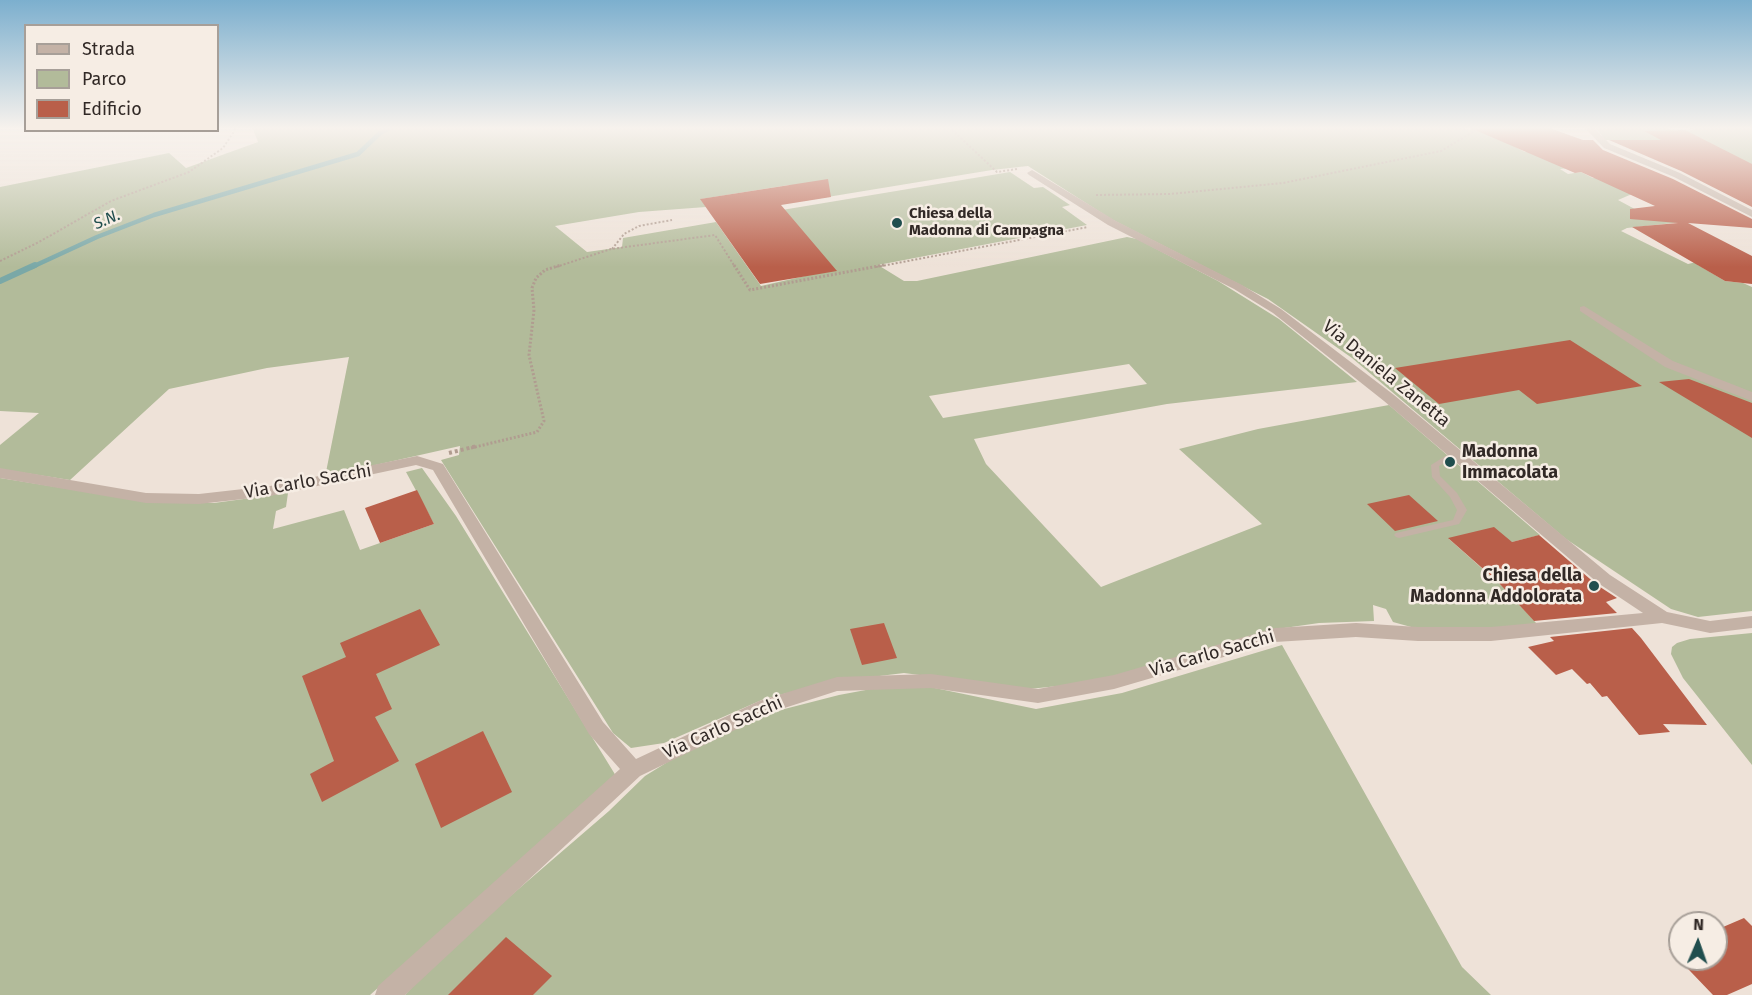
<!DOCTYPE html>
<style>
body{margin:0}
#map{position:relative;width:1752px;height:995px;overflow:hidden;background:#eee2d8;font-family:"Fira Sans",sans-serif}
canvas{display:block}
.legend{position:absolute;left:24px;top:24px;width:195px;height:108px;box-sizing:border-box;background:#f6ede4;border:2px solid #a79f98;margin:0;padding:8px 10px;list-style:none;font-size:18px;color:#312926}
.legend li{display:flex;align-items:center;gap:12px;height:30px}
.legend b{width:30px;border:2px solid #a79f98}
.north{position:absolute;left:1668px;top:911px;width:60px;height:60px;box-sizing:border-box;background:#f6ede4;border:2px solid #a79f98;border-radius:50%;rotate:2deg;font-size:16px;font-weight:700;line-height:24px;text-align:center;color:#312926}
.north::after{content:'';display:block;margin:auto;width:21px;height:27px;background:#204e4e;clip-path:polygon(50% 0,100% 100%,50% 72%,0 100%)}
</style>
<div id="map">
<canvas width="1752" height="995"></canvas>
<ul class="legend">
<li><b style="height:8px;background:#c4b2a6"></b>Strada</li>
<li><b style="height:16px;background:#b2bb9a"></b>Parco</li>
<li><b style="height:16px;background:#b95f4a"></b>Edificio</li>
</ul>
<div class="north">N</div>
</div>
<script>
const ctx = document.querySelector('canvas').getContext('2d');
ctx.lineJoin = 'round';
function fillPath(path, color) {
  ctx.fillStyle = color;
  ctx.fill(path, 'evenodd');
}
function toPath(rows) {
  const path = new Path2D();
  for (const r of rows) {
    path.moveTo(r[0], r[1]);
    for (let i = 2; i < r.length; i += 2) path.lineTo(r[i], r[i + 1]);
  }
  return path;
}
function strokePath(path, color, width, dash) {
  ctx.strokeStyle = color;
  ctx.lineWidth = width;
  ctx.lineCap = dash ? 'butt' : 'round';
  ctx.setLineDash(dash || []);
  ctx.stroke(path);
}
function drawText(font, color, halo, rows, align = 'center') {
  ctx.font = font + ' "Fira Sans",sans-serif';
  ctx.lineWidth = 5;
  ctx.setLineDash([]);
  ctx.textBaseline = 'middle';
  ctx.strokeStyle = halo;
  ctx.fillStyle = color;
  for (const [text, x, y, turn = 0] of rows) {
    ctx.save();
    ctx.translate(x, y);
    ctx.rotate((+turn || 0) * Math.PI / 180);
    ctx.textAlign = isNaN(turn) ? turn : align;
    if (halo) ctx.strokeText(text, 0, 0);
    ctx.fillText(text, 0, 0);
    ctx.restore();
  }
}
const green = toPath([
 [252,127,1459,127,1469,130,1478,127,1525,152,1539,150,1577,167,1560,169,1568,174,1581,172,1593,178,1600,177,1639,191,1618,200,1644,214,1692,221,1627,228,1621,231,1688,264,1701,261,1698,265,1725,281,1743,283,1752,287,1752,611,1698,617,1671,609,1566,539,1352,358,1268,299,1111,219,1028,166,992,170,803,201,789,185,701,199,706,207,639,212,555,226,587,252,622,247,623,238,716,222,761,286,805,276,758,214,1010,172,1034,188,1043,187,1070,205,1062,207,1087,225,878,265,904,281,917,281,1127,237,1137,239,1218,281,1279,319,1357,382,1167,404,974,439,986,464,1101,587,1262,524,1179,449,1258,429,1389,405,1540,535,1512,542,1449,539,1503,587,1537,624,1488,629,1422,630,1393,622,1386,609,1373,605,1374,621,1319,623,1270,630,1114,676,1068,685,1029,689,904,673,830,682,764,699,664,743,631,748,613,733,441,460,459,455,460,446,322,477,326,472,349,357,267,368,169,389,70,480,0,469,0,445,39,413,0,411,0,187,169,153,186,168,258,142],
 [1129,364,1147,384,943,418,929,396],
 [1595,127,1667,128,1672,131,1693,130,1688,127,1752,127,1752,169,1635,150,1618,140,1605,140],
 [422,468,456,516,616,776,370,995,0,995,0,478,144,501,214,503,288,493,286,507,276,511,273,529,344,510,360,550,434,524,406,472],
 [1752,633,1752,765,1683,678,1671,654,1672,647,1677,643,1690,639],
 [1282,645,1462,967,1491,995,405,995,436,960,609,811,645,776,674,758,765,714,839,695,871,689,930,687,1036,709,1122,693]
]);
const streamFar1 = toPath([
 [32,267,97,237,154,215,358,154,380,133,393,127]
]);
const stream = toPath([
 [0,281,35,265]
]);
const building = toPath([
 [1468,127,1547,127,1583,140,1593,140,1603,150,1673,179,1752,219,1752,228,1688,223,1752,256,1752,284,1725,281,1632,227,1678,223,1630,219,1630,209,1655,206,1581,172,1575,173],
 [1685,130,1752,164,1752,207,1681,171,1609,140,1661,140,1644,131],
 [828,179,831,197,781,205,837,271,760,284,700,199],
 [1570,340,1642,386,1537,404,1519,390,1439,404,1395,368],
 [1689,379,1752,403,1752,438,1659,382],
 [417,490,434,524,380,543,365,508],
 [1409,495,1438,521,1395,531,1367,504],
 [1494,527,1512,542,1539,535,1597,585,1617,598,1606,602,1617,613,1534,621,1498,582,1448,538],
 [420,609,440,645,376,674,392,709,375,717,399,761,322,802,310,774,334,761,302,676,346,657,340,643],
 [884,623,897,658,862,665,850,629],
 [1632,628,1641,638,1707,725,1663,724,1670,732,1639,735,1607,696,1602,697,1590,683,1587,684,1572,669,1556,675,1528,647,1554,641,1550,637],
 [483,731,512,792,441,828,415,764],
 [1744,918,1752,926,1752,984,1727,995,1713,995,1669,949,1680,945,1680,959,1716,959,1716,930],
 [506,937,552,976,533,995,448,995]
]);
const pathFar2 = toPath([
 [949,127,997,172,1017,169],
 [1096,195,1170,194,1283,183,1441,151,1481,127],
 [612,249,624,234,639,226,672,220],
 [0,261,39,242,111,201,189,172,223,148,237,127],
 [556,267,611,249,715,235,735,267],
 [876,267,1088,227]
]);
const pathFar1 = toPath([
 [734,265,750,290,884,265],
 [471,448,537,432,544,421,529,355,534,310,532,288,536,278,545,270,561,265]
]);
const path = toPath([
 [449,453,477,446]
]);
const service = toPath([
 [1455,450,1458,451,1459,453,1458,455,1439,466,1440,476,1457,493,1467,510,1459,524,1399,538,1396,537,1394,535,1396,533,1453,520,1457,510,1450,497,1432,477,1431,465,1455,450]
]);
const minor = toPath([
 [1584,127,1593,127,1610,144,1680,173,1752,210,1752,217,1674,177,1604,148,1584,127],
 [1032,170,1116,221,1242,285,1281,309,1394,395,1610,575,1667,612,1710,621,1752,616,1752,628,1710,633,1662,623,1491,641,1418,641,1356,637,1275,642,1114,689,1038,703,931,688,837,691,772,712,640,776,405,995,375,995,378,986,620,769,589,734,433,470,416,465,270,496,199,504,146,503,0,478,0,468,146,493,199,494,270,486,417,456,443,464,603,722,636,759,759,701,837,677,931,674,1038,689,1114,675,1275,628,1356,623,1418,627,1491,627,1643,613,1598,583,1384,401,1273,313,1234,289,1108,225,1029,175,1027,173,1032,170],
 [1584,306,1673,361,1752,392,1752,401,1665,367,1580,311,1580,307,1584,306]
]);
const markers = [
 [897,223,6,"#204e4e"],
 [1450,462,6,"#204e4e"],
 [1594,586,6,"#204e4e"]
];
const farPoinames = [
 ["Chiesa della",909,214],
 ["Madonna di Campagna",909,231]
];
const farWaternames = [
 ["S.N.",107,220,-23]
];
const streetNames = [
 ["Via Daniela Zanetta",1386,374,39],
 ["Via Carlo Sacchi",308,482,-10],
 ["Via Carlo Sacchi",1212,654,-16],
 ["Via Carlo Sacchi",723,728,-24]
];
const poiNames = [
 ["Madonna",1462,452],
 ["Immacolata",1462,473],
 ["Chiesa della",1582,576,"right"],
 ["Madonna Addolorata",1582,597,"right"]
];
fillPath(green, '#b2bb9a');
strokePath(streamFar1, '#7aa8a7', 4.5);
strokePath(stream, '#7aa8a7', 6);
fillPath(building, '#b95f4a');
strokePath(pathFar2, '#b09c90', 2, [2, 2]);
strokePath(pathFar1, '#b09c90', 3, [2, 2]);
strokePath(path, '#b09c90', 4, [3, 3]);
fillPath(service, '#c4b2a6');
fillPath(minor, '#c4b2a6');
const sky = ctx.createLinearGradient(0, 0, 0, 267);
sky.addColorStop(0, '#7cafce');
sky.addColorStop(0.48, '#f7f2ed');
sky.addColorStop(1, '#f7f2ed00');
ctx.fillStyle = sky;
ctx.fillRect(0, 0, 1752, 267);
for (const [x, y, r, color] of markers) {
  const dot = new Path2D();
  dot.arc(x, y, r, 0, 2 * Math.PI);
  ctx.fillStyle = color;
  ctx.fill(dot);
  strokePath(dot, '#f6ede4', 2);
}
drawText('bold 15px', '#312926', '#f6ede4', farPoinames, 'left');
drawText('italic 16px', '#204e4e', '#f6ede4', farWaternames);
drawText('18px', '#312926', '#f6ede4', streetNames);
drawText('bold 18px', '#312926', '#f6ede4', poiNames, 'left');
</script>
